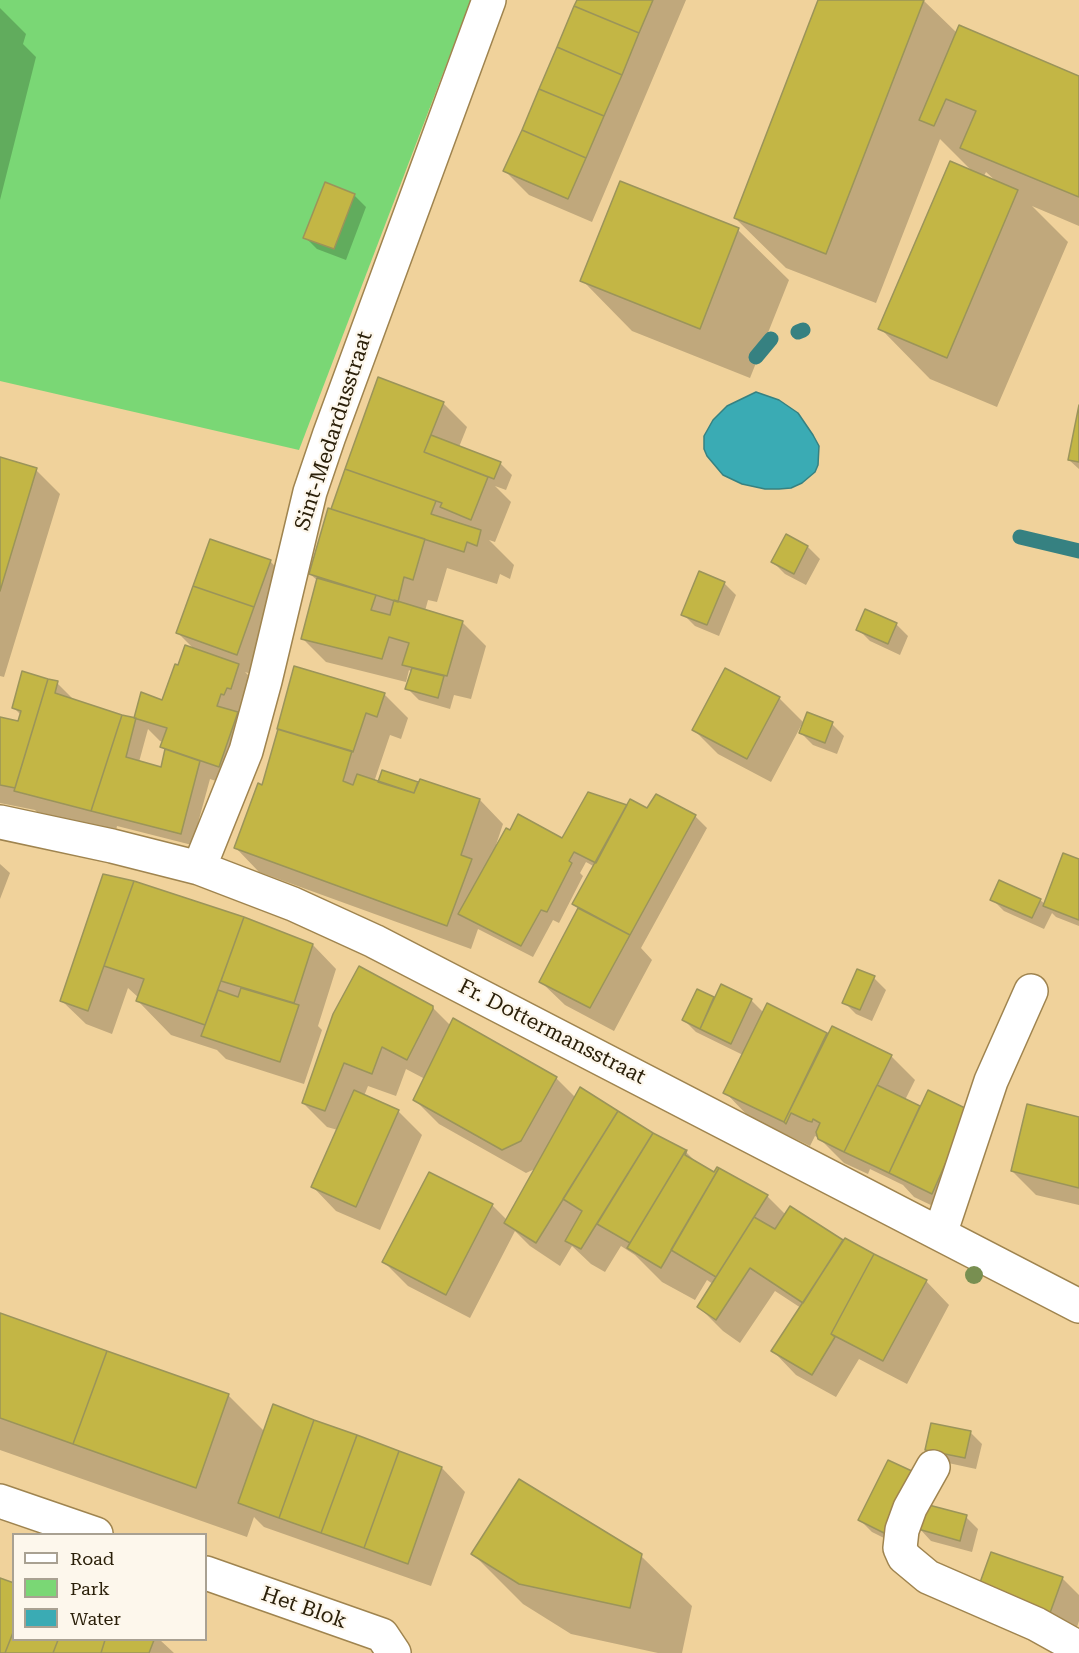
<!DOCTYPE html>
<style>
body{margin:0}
#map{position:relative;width:1079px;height:1653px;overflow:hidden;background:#f0d29b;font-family:"Roboto Serif",serif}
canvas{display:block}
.legend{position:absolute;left:12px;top:1533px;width:195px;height:108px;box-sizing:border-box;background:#fdf7ec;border:2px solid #a9a192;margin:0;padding:8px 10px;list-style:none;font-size:18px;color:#2b200a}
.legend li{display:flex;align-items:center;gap:12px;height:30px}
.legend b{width:30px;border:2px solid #a9a192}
</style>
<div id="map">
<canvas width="1079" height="1653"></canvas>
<ul class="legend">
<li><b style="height:8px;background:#fff"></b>Road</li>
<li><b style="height:16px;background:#7ad775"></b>Park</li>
<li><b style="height:16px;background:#3aabb4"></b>Water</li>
</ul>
</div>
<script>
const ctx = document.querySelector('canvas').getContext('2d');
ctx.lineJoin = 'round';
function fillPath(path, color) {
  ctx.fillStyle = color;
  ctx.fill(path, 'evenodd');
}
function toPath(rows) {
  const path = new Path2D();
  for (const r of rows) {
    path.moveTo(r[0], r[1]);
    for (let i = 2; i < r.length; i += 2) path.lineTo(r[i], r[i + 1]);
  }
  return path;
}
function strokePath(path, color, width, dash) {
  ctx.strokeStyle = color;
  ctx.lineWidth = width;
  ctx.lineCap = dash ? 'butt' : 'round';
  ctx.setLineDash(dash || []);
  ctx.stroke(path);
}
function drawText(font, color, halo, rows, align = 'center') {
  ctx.font = font + ' "Roboto Serif",serif';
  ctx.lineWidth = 4.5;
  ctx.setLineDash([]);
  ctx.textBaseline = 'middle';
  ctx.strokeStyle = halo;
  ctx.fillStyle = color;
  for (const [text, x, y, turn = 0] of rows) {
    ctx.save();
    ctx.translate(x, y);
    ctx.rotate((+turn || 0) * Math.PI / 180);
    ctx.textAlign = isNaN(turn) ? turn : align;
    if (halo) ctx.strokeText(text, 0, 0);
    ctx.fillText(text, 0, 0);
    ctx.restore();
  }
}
const green = toPath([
 [0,0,471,0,299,450,0,381]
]);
const water = toPath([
 [756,392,779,400,798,413,813,435,819,446,818,465,815,472,802,483,791,488,779,489,765,489,742,484,723,475,707,456,704,449,704,436,713,420,727,406,756,392]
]);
const shadow = toPath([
 [578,0,686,0,592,222,529,195,505,171],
 [819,0,923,0,957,33,1079,78,1079,226,1032,206,1068,242,997,407,930,379,880,328,973,172,940,139,876,303,786,268,735,218],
 [986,172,998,183,984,176],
 [0,8,26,34,23,44,36,57,0,200],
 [620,183,738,230,789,280,750,378,632,331,582,280],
 [354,195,366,207,346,260,317,249,305,237],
 [379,379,443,403,467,427,459,447,500,463,512,475,506,490,495,486,511,502,495,542,489,540,514,565,510,579,500,574,497,584,447,568,437,602,428,600,425,611,463,623,486,646,471,699,454,695,450,709,419,700,407,688,412,672,409,670,406,682,326,662,303,639,318,581,310,574],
 [1079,412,1079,469,1069,460],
 [0,459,36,470,60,494,4,677,0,676],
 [808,547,820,559,806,585,785,574,773,562],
 [270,561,293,585,261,677,245,672,262,689,243,790,210,779,192,845,117,826,115,834,39,814,35,810,0,803,0,719,19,723,21,715,13,707,57,683,75,701,135,719,142,694,163,701,179,667,195,650,178,633],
 [148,729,160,741,164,742,162,747,166,751,162,768,139,762],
 [724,583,736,595,719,636,695,626,683,614],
 [896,624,908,636,900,655,870,641,858,629],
 [384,694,408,718,401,739,390,735,374,782,417,783,480,800,503,824,496,845,497,846,562,840,627,807,648,810,656,796,695,816,707,828,641,948,652,960,614,1031,565,1005,541,982,579,909,574,904,595,867,586,862,580,873,583,876,559,923,553,920,533,957,478,929,471,949,259,872,236,848,263,787],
 [779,698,803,722,771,782,718,754,694,730],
 [832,724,844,736,837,754,813,745,801,733],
 [1079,861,1079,926,1056,917,1052,913,1044,929,1004,911,992,899,1040,900,1045,904],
 [0,864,10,873,0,899],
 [104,876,134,882,243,918,313,945,336,969,318,1026,322,1030,304,1084,226,1059,217,1050,171,1035,138,1001,139,998,128,988,112,1034,86,1024,62,1001],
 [874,978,886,990,872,1021,856,1014,844,1002],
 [698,991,715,999,751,1000,764,1013,767,1005,828,1035,891,1056,915,1080,905,1100,921,1108,968,1111,992,1134,956,1217,914,1197,903,1185,870,1169,868,1174,844,1163,819,1138,815,1136,810,1146,748,1116,725,1092,743,1055,696,1032,684,1020],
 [432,1007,451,1026,454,1020,556,1078,576,1098,581,1089,653,1134,685,1151,698,1164,716,1175,719,1170,768,1197,786,1215,791,1208,844,1243,926,1281,949,1305,907,1384,859,1359,836,1397,796,1375,773,1351,801,1308,775,1291,740,1343,723,1331,699,1307,713,1284,707,1280,695,1300,662,1282,635,1255,621,1246,605,1272,591,1264,572,1246,560,1266,530,1246,515,1231,470,1318,408,1286,384,1262,492,1205,507,1220,537,1168,526,1173,439,1124,415,1100,425,1079,406,1069,396,1096,368,1086,364,1096,398,1111,422,1135,380,1230,336,1211,313,1187,338,1130,327,1127,303,1103,334,1015],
 [1079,1119,1079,1205,1036,1195,1012,1171],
 [0,1314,228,1395,265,1432,442,1468,465,1492,431,1586,264,1527,254,1517,247,1537,0,1450],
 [970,1432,982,1444,976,1469,939,1461,927,1449],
 [913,1474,896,1544,872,1532,860,1520],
 [966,1517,978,1529,972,1552,931,1541,919,1528],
 [473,1554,641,1556,692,1606,682,1653,658,1653,571,1634,523,1604],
 [1062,1578,1079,1595,1079,1621,1074,1636,1004,1611],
 [0,1580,14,1640,160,1640,174,1653,0,1653]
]);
const stream = toPath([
 [798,332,803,330],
 [756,357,771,339],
 [1020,537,1079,551]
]);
const building = toPath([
 [577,0,653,0,639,33,574,6,577,0],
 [818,0,924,0,826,254,734,218,818,0],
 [574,6,639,33,622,75,557,47,574,6],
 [959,25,1079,76,1079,197,960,148,976,111,946,99,934,126,919,120,959,25],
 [557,47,622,75,604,116,539,89,557,47],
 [539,89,604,116,586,158,522,130,539,89],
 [522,130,586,158,568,199,503,171,522,130],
 [950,161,1018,190,947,358,878,329,950,161],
 [620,181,739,228,700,329,580,281,620,181],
 [325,182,355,194,334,249,303,238,325,182],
 [378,377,444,402,424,452,488,477,471,520,440,507,442,503,345,469,378,377],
 [1079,405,1079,462,1068,460,1079,405],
 [431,435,501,462,494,479,424,452,431,435],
 [0,457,37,468,0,591,0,457],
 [345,469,436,501,431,514,481,530,477,546,467,542,464,552,331,509,345,469],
 [328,508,425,539,413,580,404,577,398,602,309,574,328,508],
 [786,534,808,546,794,574,771,562,786,534],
 [210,539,271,560,254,607,193,586,210,539],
 [699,571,725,582,707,625,681,615,699,571],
 [317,578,376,595,371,610,390,615,394,600,463,621,447,676,402,665,409,643,389,637,382,659,301,639,317,578],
 [193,586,254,607,237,655,176,633,193,586],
 [865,609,897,623,888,644,856,630,865,609],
 [185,645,239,664,231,689,227,688,224,695,221,694,217,706,238,712,219,767,160,747,167,728,134,718,141,692,162,700,175,664,178,665,185,645],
 [294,666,385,693,377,717,366,713,353,752,277,729,294,666],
 [412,668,444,676,438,698,405,689,412,668],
 [725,668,780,697,747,759,692,730,725,668],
 [22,671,48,679,15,788,0,785,0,717,18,721,21,711,12,708,22,671],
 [48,679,58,681,55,693,122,715,91,811,14,791,48,679],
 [807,712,833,722,825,743,799,733,807,712],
 [122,715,136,718,126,757,161,767,165,749,200,761,181,834,91,811,122,715],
 [278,729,352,751,343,781,353,785,357,774,414,793,420,779,480,799,461,855,472,859,447,926,234,848,258,783,262,785,278,729],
 [382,770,418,782,414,793,378,782,382,770],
 [588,792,627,805,596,863,574,852,569,861,572,863,547,912,541,910,521,946,458,914,506,828,510,830,518,814,562,838,588,792],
 [656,794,696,815,630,935,572,904,630,799,647,808,656,794],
 [1063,853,1079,859,1079,920,1043,906,1063,853],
 [103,874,134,881,88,1011,60,1001,103,874],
 [999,880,1041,899,1032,918,990,900,999,880],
 [134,881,244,917,205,1025,136,1001,144,979,104,966,134,881],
 [578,908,630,935,590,1008,539,982,578,908],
 [244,917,313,944,294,1003,221,981,244,917],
 [359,966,433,1006,433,1009,407,1060,382,1047,372,1074,344,1063,325,1111,302,1103,333,1014,359,966],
 [857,969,875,976,860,1010,842,1003,857,969],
 [721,984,752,999,731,1044,700,1029,721,984],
 [241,988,299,1005,280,1062,201,1036,218,990,238,997,241,988],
 [697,989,714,997,700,1029,682,1020,697,989],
 [767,1003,827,1033,784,1122,723,1093,767,1003],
 [453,1018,557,1077,521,1141,502,1150,413,1100,453,1018],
 [832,1026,892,1055,844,1152,818,1139,816,1132,820,1123,813,1119,812,1122,808,1121,791,1113,786,1124,784,1122,832,1026],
 [877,1085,920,1106,889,1173,844,1152,877,1085],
 [580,1087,618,1111,536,1243,504,1223,580,1087],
 [354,1090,399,1110,356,1207,311,1187,354,1090],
 [928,1090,969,1110,932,1194,889,1173,928,1090],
 [1027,1104,1079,1117,1079,1188,1011,1171,1027,1104],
 [618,1111,653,1133,581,1249,565,1241,582,1211,563,1199,618,1111],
 [653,1133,686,1150,630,1243,597,1224,653,1133],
 [686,1150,687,1150,685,1155,714,1172,717,1167,719,1168,661,1268,627,1248,686,1150],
 [719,1168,768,1195,716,1277,671,1250,719,1168],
 [429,1172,493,1204,446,1295,382,1262,429,1172],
 [790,1206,843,1240,803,1303,750,1268,716,1320,697,1307,754,1217,775,1229,790,1206],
 [845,1238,874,1254,831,1334,835,1337,812,1375,771,1351,845,1238],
 [874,1254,927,1280,883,1361,831,1334,874,1254],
 [0,1313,107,1351,73,1444,0,1418,0,1313],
 [107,1351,229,1394,196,1488,73,1444,107,1351],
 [273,1404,314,1420,279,1518,238,1503,273,1404],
 [314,1420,357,1435,321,1533,279,1518,314,1420],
 [931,1423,971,1431,965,1458,925,1450,931,1423],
 [357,1435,399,1451,364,1548,321,1533,357,1435],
 [399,1451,442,1467,408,1564,364,1548,399,1451],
 [888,1460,914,1472,884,1533,858,1520,888,1460],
 [519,1479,642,1554,630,1608,519,1584,471,1554,519,1479],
 [925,1504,967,1515,960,1541,918,1529,925,1504],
 [991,1552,1063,1577,1050,1613,978,1588,991,1552],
 [0,1578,14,1583,14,1630,5,1653,0,1653,0,1578],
 [14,1630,14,1640,58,1640,53,1653,5,1653,14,1630],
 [58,1640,105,1640,101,1653,53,1653,58,1640],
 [105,1640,154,1640,149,1653,101,1653,105,1640]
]);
const minor = toPath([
 [0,822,112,846,199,868,293,904,374,941,1079,1306],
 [199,868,246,751,265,681,310,492,329,436,489,0],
 [940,1234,991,1081,1031,991],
 [933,1467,910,1508,902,1530,900,1548,904,1557,928,1577,1036,1624,1079,1648],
 [0,1501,96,1534],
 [206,1573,382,1635,394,1653]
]);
const trees = [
 [974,1275]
];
const streetNames = [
 ["Sint-Medardusstraat",334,431,-72],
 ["Fr. Dottermansstraat",552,1032,27],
 ["Het Blok",304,1608,19]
];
fillPath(green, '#7ad775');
fillPath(water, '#3aabb4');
strokePath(water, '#368181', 1.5);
fillPath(shadow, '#0003');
strokePath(stream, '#368181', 15);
fillPath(building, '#c3b645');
strokePath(building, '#9b945a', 1.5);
strokePath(minor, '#9f844f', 36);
strokePath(minor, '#fff', 33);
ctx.fillStyle = '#788f51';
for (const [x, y] of trees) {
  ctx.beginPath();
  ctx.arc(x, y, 9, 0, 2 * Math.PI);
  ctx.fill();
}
drawText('21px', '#2b200a', '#fdf7ec', streetNames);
</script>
